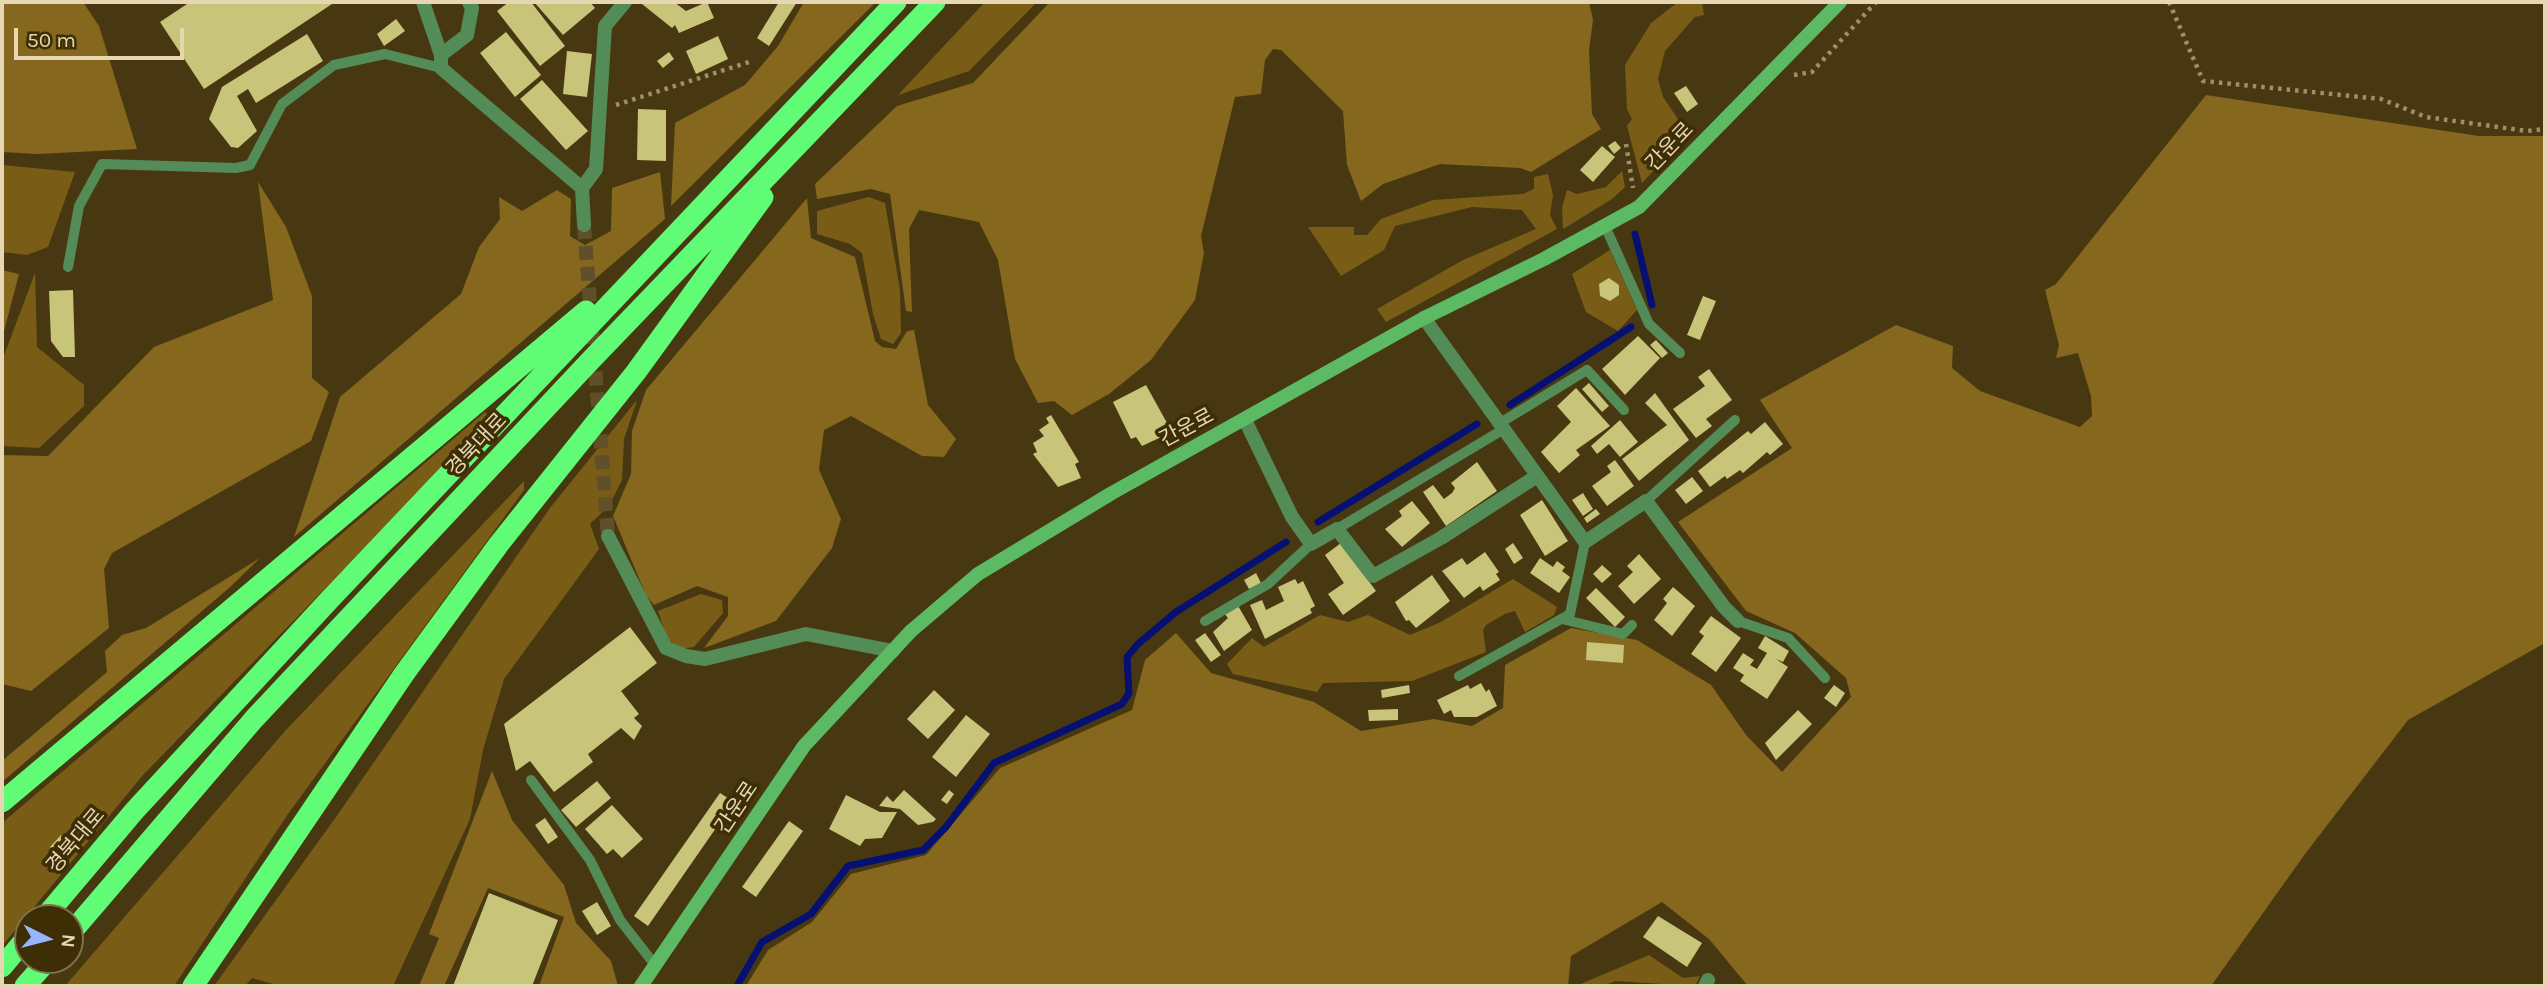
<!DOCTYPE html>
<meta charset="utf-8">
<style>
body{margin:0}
#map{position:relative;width:2547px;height:988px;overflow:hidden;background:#483812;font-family:Karla,sans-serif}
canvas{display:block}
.frame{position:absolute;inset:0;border:4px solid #e6d6b4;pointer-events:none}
.north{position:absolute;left:14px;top:904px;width:70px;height:70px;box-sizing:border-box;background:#3d2e06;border:2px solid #81714c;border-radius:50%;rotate:96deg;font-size:19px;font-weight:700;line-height:28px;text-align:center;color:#e6d6b4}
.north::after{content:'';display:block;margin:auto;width:24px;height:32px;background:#97b6fd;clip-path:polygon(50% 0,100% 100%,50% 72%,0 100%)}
.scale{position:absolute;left:14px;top:28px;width:170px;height:32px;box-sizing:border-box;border:4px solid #e6d6b4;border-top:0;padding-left:9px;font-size:21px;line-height:24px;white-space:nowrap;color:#e6d6b4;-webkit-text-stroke:5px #3d2e06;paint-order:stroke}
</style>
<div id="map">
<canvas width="2547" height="988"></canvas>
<div class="frame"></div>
<div class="north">N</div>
<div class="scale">50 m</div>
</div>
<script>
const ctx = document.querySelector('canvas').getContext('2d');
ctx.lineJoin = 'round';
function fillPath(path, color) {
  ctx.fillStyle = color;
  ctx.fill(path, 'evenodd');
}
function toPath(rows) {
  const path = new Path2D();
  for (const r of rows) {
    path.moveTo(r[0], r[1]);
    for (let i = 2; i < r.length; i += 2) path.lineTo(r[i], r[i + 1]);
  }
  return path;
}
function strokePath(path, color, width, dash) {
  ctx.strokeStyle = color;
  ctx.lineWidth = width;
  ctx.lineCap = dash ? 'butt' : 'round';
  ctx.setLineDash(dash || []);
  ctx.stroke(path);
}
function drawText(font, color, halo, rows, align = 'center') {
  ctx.font = font + ' Karla,"Noto Sans KR",sans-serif';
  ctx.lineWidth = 7;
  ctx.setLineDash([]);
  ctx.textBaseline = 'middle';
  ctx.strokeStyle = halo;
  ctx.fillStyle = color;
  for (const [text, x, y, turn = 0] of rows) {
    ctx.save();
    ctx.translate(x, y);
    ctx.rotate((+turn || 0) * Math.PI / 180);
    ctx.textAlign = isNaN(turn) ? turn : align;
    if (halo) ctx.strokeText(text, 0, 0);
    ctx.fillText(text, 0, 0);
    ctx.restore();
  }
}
const green = toPath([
 [985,2,1037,2,969,71,898,95],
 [1678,2,1702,2,1704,15,1695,17,1665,51,1658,79,1663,97,1688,134,1642,183,1627,126,1632,119,1627,109,1625,65,1651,23],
 [2,165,75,172,48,247,27,255,2,252],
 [1622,171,1625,187,1612,199,1563,229,1562,207,1567,190,1577,194,1606,187],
 [1548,174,1553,195,1550,215,1557,229,1386,322,1377,309,1463,260,1536,229,1522,210,1472,207,1395,226,1384,250,1341,276,1308,227,1354,227,1354,235,1367,235,1381,219,1433,200,1523,194,1534,189,1534,177],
 [869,197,885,203,900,290,901,333,893,344,881,339,873,314,862,253,850,244,817,234,817,211],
 [1610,250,1637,310,1618,331,1586,312,1572,274],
 [35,273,37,347,84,385,84,406,39,448,2,446,2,361],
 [637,400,624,439,622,480,609,506,590,524,599,549,504,679,483,750,470,819,393,986,280,986,252,978,245,986,214,986,336,817,550,508],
 [485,412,490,418,468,442,143,775,2,946,2,823],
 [524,481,524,490,288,814,174,986,65,986,286,730],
 [1513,579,1557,607,1554,615,1525,632,1515,611,1505,614,1486,625,1483,630,1486,652,1412,681,1323,683,1317,692,1233,674,1227,664,1252,638,1264,647,1320,615,1348,622,1368,615,1410,635,1441,622],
 [701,594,722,600,723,613,694,647,681,649,667,639,658,611],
 [1649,955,1683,978,1700,976,1695,986,1616,981,1601,986,1576,986]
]);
const forest = toPath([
 [2,2,83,2,99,26,137,149,38,154,2,152],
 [804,2,876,2,671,206,675,123,745,85,778,46],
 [1050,2,1589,2,1593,20,1589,50,1592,114,1601,129,1531,172,1520,168,1440,164,1383,184,1361,201,1347,165,1343,111,1281,50,1273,49,1265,60,1261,94,1235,97,1201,236,1204,253,1195,300,1151,360,1109,394,1072,415,1054,401,1038,403,1015,359,998,260,979,222,919,210,909,229,912,312,906,311,890,194,871,189,817,199,815,184,897,106,973,83],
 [2206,95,2479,136,2545,136,2545,643,2408,720,2305,854,2211,986,1748,986,1709,939,1662,902,1571,956,1568,986,746,986,768,950,812,922,851,874,926,855,1000,768,1132,710,1145,660,1176,633,1211,673,1314,702,1361,731,1434,719,1472,726,1503,708,1505,665,1571,628,1637,640,1711,685,1746,735,1782,772,1851,697,1846,678,1795,633,1746,611,1678,522,1792,448,1760,400,1896,325,1953,346,1952,368,1980,391,2080,427,2092,416,2091,396,2078,353,2056,358,2059,345,2045,290,2056,284],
 [660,172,665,219,294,537,340,397,461,294,479,247,500,219,499,197,522,211,557,190,571,199,570,236,585,245,611,231,612,188],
 [258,182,286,227,312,296,312,378,329,392,311,441,112,553,104,569,109,628,31,691,2,684,2,455,48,456,154,347,273,300],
 [807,198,811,238,855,257,875,341,882,347,896,349,907,331,914,330,928,405,956,439,944,457,922,456,851,416,824,430,819,470,841,519,832,548,776,621,704,648,728,616,728,597,697,586,654,605,646,595,613,516,631,474,632,431,646,390],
 [2,270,19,274,2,339],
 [260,558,229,588,2,782,2,761,107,672,105,651,122,635,146,628],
 [492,771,512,820,564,885,576,923,611,961,618,986,539,986,564,917,488,888,444,986,419,986,439,938,429,934]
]);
const stream = toPath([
 [1635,234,1652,305],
 [1510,405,1631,327],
 [1318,522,1477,424],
 [737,986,762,942,811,914,848,866,923,850,946,827,994,763,1122,704,1129,693,1127,657,1138,644,1176,612,1286,542]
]);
const building = toPath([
 [190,2,335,2,204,89,160,22],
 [509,2,531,2,565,46,540,66,497,11],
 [534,2,590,2,595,8,563,35],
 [644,2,674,2,686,11,707,2,714,18,679,33,675,25,672,28,642,4],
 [779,2,797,2,769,46,757,38],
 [396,19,405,31,384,46,377,34],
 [506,32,541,75,515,97,480,53],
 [307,34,323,61,256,103,248,89,237,96,257,131,238,148,231,147,209,119,222,87],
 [718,36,728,59,696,74,686,51],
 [567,51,592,54,587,97,563,94],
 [669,52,674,59,663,68,657,61],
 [542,80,588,131,566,150,520,99],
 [1686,86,1698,104,1687,112,1674,93],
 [638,109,666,110,666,161,637,160],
 [1615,141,1621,148,1614,154,1608,146],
 [1602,146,1615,157,1593,182,1580,170],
 [1609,278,1619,285,1619,295,1610,301,1600,296,1599,284],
 [73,290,75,357,63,357,51,341,49,291],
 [1703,296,1716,301,1700,340,1687,335],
 [1638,336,1660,358,1625,395,1602,369],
 [1656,340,1668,353,1662,358,1650,345],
 [1709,369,1732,400,1706,419,1712,426,1696,438,1673,409,1705,386,1698,377],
 [1589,383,1609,406,1602,412,1582,389],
 [1146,385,1172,432,1142,446,1136,437,1131,439,1113,402],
 [1576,388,1610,426,1576,450,1580,455,1559,473,1541,452,1571,422,1557,406],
 [1655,393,1689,440,1639,481,1622,459,1667,425,1645,403],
 [1051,415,1079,462,1075,464,1081,478,1058,487,1033,454,1037,452,1033,443,1044,436,1039,430,1049,423,1046,418],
 [1620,420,1638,442,1620,457,1609,444,1597,454,1591,446],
 [1765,422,1783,444,1770,455,1767,452,1743,473,1740,470,1727,479,1725,476,1710,487,1698,471,1748,431,1751,434],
 [1615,460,1634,486,1607,506,1592,486,1611,472,1607,466],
 [1477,462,1497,491,1446,526,1423,492,1433,485,1444,499,1452,493,1455,488,1451,483],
 [1692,477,1703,491,1686,504,1675,490],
 [1583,493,1593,509,1583,516,1572,500],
 [1542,500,1568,541,1545,556,1520,515],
 [1412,501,1430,523,1402,547,1385,529,1402,516,1399,511],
 [1596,509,1600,514,1587,523,1584,518],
 [1341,543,1376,591,1343,615,1328,594,1344,583,1325,555],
 [1513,543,1523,558,1514,564,1505,549],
 [1485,552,1499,572,1496,574,1500,580,1483,591,1480,586,1464,598,1442,571,1462,558,1467,565],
 [1639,554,1661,579,1634,604,1618,586,1633,572,1627,566],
 [1540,558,1553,567,1557,561,1565,567,1562,571,1570,577,1559,593,1530,573],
 [1602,565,1612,574,1602,583,1593,574],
 [1256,573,1261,583,1249,589,1244,580],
 [1432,575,1450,601,1416,628,1409,620,1406,621,1395,602],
 [1295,579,1298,584,1303,581,1315,606,1310,609,1312,613,1265,639,1250,605,1262,600,1266,610,1284,601,1278,587],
 [1673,587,1695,606,1672,636,1654,620,1667,603,1663,599],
 [1596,588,1625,617,1615,627,1586,598],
 [1237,604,1252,630,1224,651,1213,632,1228,618,1224,613],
 [1711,616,1741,638,1716,672,1691,654,1704,636,1699,632],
 [630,627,657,663,621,691,639,714,634,718,642,726,634,740,621,728,588,754,593,762,554,792,530,761,516,771,504,724],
 [1205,633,1221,655,1211,662,1195,640],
 [1765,636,1789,651,1783,662,1776,659,1788,667,1767,699,1740,681,1744,675,1733,668,1743,653,1754,660,1750,665,1757,669,1767,653,1758,648],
 [1587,642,1624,645,1623,663,1586,660],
 [1481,683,1486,692,1489,689,1497,706,1477,717,1454,717,1451,710,1444,714,1437,700,1468,685,1470,689],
 [1409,685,1410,693,1382,698,1381,690],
 [1834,685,1845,693,1836,707,1824,698],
 [934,690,955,710,928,739,907,719],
 [1398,709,1398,720,1369,721,1368,710],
 [1798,710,1812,724,1776,760,1765,743],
 [966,715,990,734,956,777,932,757],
 [597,781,611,798,576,827,561,810],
 [904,790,936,819,933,822,918,825,900,809,879,806,887,796,893,802],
 [949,790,954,794,947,804,941,800],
 [720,793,734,802,648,926,634,916],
 [846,795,880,812,897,812,882,838,865,839,860,846,829,829],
 [612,805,643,839,622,858,613,849,607,854,585,829],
 [545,818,558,837,548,844,535,825],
 [789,821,803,831,756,897,742,887],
 [61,835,69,843,58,854,50,847],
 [489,893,558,920,532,986,453,986],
 [597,902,611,926,597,935,582,911],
 [1658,916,1702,943,1687,967,1643,937]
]);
const streetTunnel = toPath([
 [584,225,608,536]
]);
const path = toPath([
 [2169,2,2203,81,2381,99,2426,117,2527,131,2545,129],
 [1794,75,1812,72,1876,2],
 [616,105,749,62],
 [1626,144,1633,188]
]);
const lane = toPath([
 [1605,226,1649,324,1680,353],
 [68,267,79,206,102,164,236,168,250,165,282,104,334,65,385,54,441,68],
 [1500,423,1587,370,1624,410],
 [1646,501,1735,420],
 [1337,529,1504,429],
 [1562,619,1623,634,1632,625],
 [1205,621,1268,584,1311,544],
 [1738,621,1788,638,1825,678],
 [1459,676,1570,614,1585,542],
 [531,780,590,860,620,920,655,965]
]);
const street = toPath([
 [423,2,441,55],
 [469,2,472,8,467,35,441,55,441,68,582,188,584,225],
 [582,188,596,169,605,26,625,2],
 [1424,318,1585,542,1646,501,1724,607,1738,621],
 [1245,420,1292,517,1311,544,1337,529,1373,576,1441,538,1537,476],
 [608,536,666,648,686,656,705,659,806,634,893,651],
 [1705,986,1708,980]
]);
const secondary = toPath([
 [641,986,804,746,911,631,978,574,1112,493,1424,318,1544,259,1639,207,1840,2]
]);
const highway = toPath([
 [2,802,586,311],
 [44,918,136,809,330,599,896,2],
 [70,934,254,719,590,361,935,2],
 [2,967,28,936],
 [25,986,48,960],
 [193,986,404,674,499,544,636,372,763,197]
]);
const streetNames = [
 ["간운로",1670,147,-46],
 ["간운로",1187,428,-28],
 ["경북대로",477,445,-47],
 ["간운로",737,808,-56],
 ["경북대로",76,841,-50]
];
fillPath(green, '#795d16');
fillPath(forest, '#85671d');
strokePath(stream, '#051072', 7);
fillPath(building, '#c8c479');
strokePath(streetTunnel, '#60502a', 14, [14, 7]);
strokePath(path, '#9e8e6a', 4.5, [3.5, 5]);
strokePath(lane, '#548c58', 10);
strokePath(street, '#548c58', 14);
strokePath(secondary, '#5cba65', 14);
strokePath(highway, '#60fc76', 21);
drawText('21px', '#e6d6b4', '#3d2e06', streetNames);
</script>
